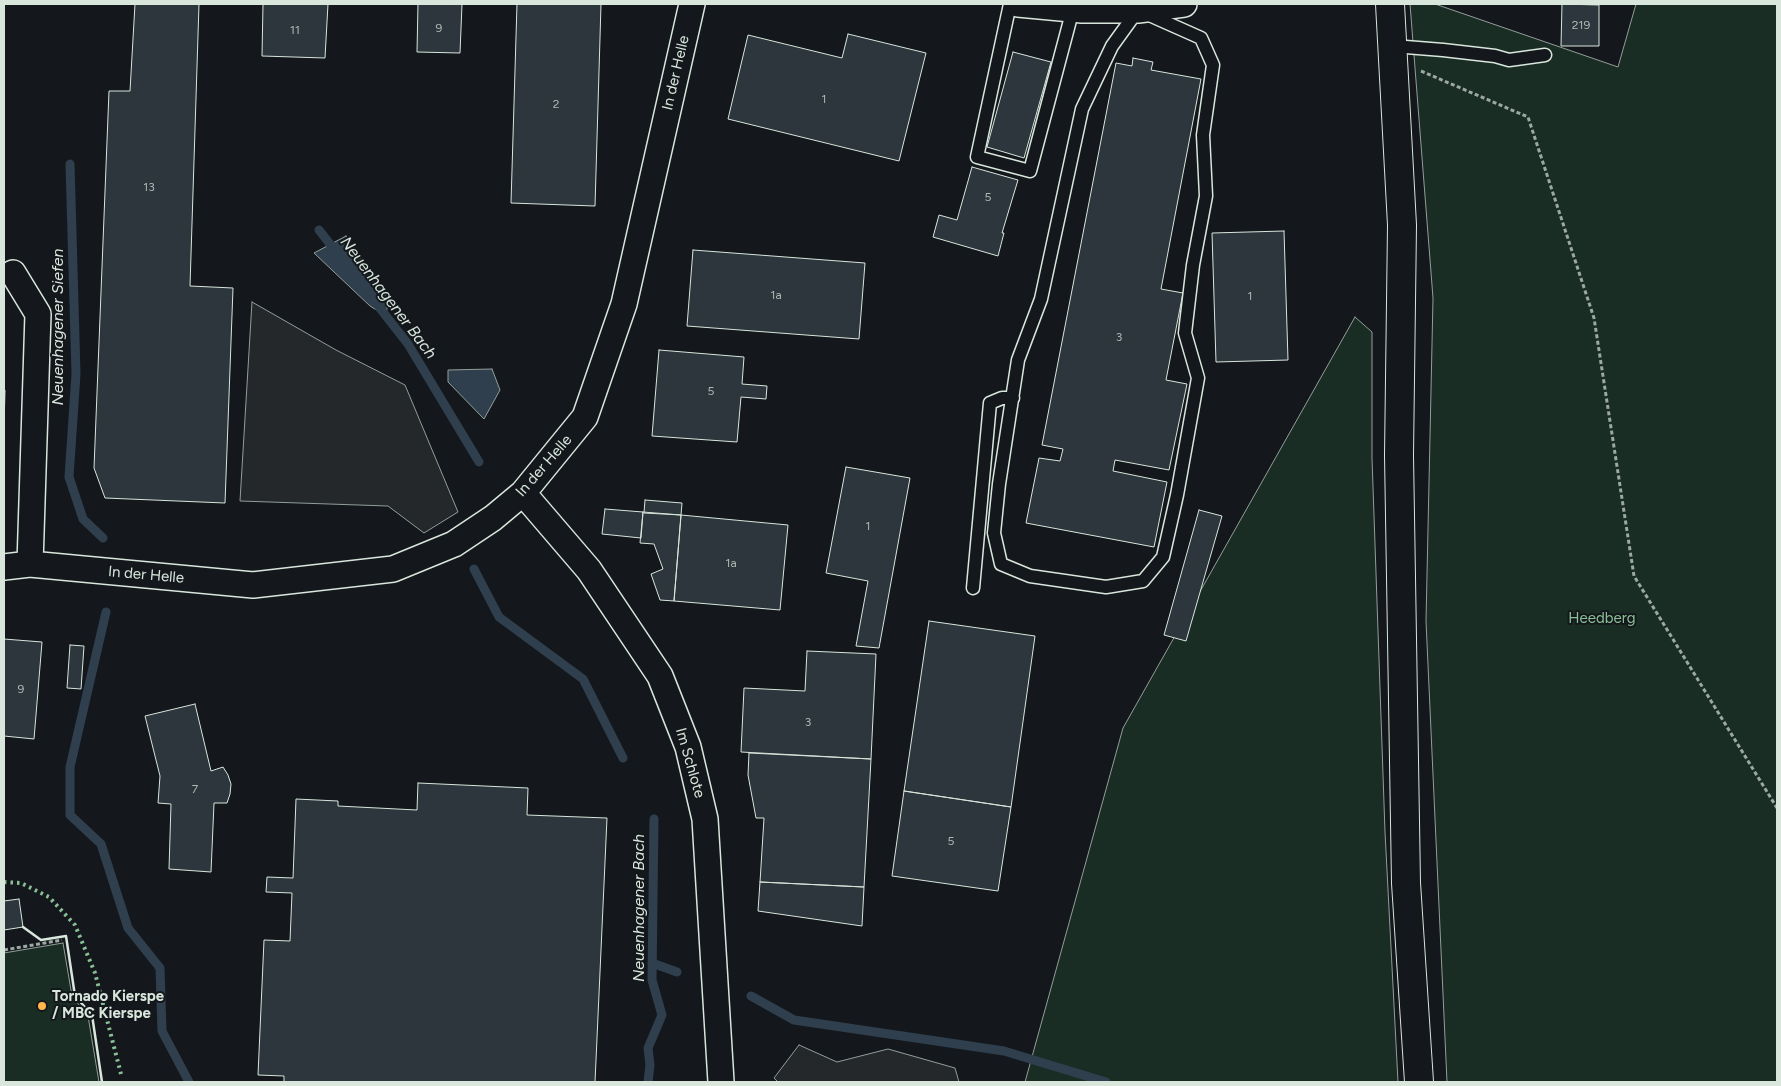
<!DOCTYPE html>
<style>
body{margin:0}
#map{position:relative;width:1781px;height:1086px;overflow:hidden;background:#14181c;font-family:Figtree,sans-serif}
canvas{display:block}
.frame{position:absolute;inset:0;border:5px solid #d8e6dc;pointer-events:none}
</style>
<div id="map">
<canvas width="1781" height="1086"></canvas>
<div class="frame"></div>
</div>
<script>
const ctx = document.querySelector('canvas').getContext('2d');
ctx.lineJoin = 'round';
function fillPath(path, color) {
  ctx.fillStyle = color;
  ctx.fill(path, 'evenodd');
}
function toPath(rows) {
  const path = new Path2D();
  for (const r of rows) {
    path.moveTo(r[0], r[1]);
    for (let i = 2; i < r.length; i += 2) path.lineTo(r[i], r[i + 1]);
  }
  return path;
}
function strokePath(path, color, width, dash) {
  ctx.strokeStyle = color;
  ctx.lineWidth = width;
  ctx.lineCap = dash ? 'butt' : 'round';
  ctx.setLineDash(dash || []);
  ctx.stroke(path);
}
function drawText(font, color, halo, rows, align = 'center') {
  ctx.font = font + ' Figtree,sans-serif';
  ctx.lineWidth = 4;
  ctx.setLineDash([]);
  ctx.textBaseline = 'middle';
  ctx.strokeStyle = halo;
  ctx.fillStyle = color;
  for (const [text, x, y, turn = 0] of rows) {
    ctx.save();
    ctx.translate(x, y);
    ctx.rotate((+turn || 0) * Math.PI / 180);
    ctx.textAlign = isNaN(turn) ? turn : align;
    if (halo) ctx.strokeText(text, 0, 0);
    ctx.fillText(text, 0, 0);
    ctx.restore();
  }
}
const green = toPath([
 [1410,4,1435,4,1618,67,1636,4,1777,4,1777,1082,1447,1082,1426,621,1433,298,1410,4],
 [1355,317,1372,332,1372,458,1385,832,1398,1082,1025,1082,1123,728,1355,317],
 [63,943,72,996,88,1016,99,1082,4,1082,4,953,63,943]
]);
const parking = toPath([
 [252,302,336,350,405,385,458,512,424,533,388,506,240,501,252,302],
 [799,1045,837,1062,888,1049,955,1068,959,1082,778,1082,774,1078,799,1045]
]);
const water = toPath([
 [346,236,388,300,386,316,370,306,314,253,346,236],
 [492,369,500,390,484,419,448,382,448,370,492,369]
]);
const stream = toPath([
 [70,164,76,374,69,477,83,519,103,538],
 [319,230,337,253],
 [379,307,408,344,479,462],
 [474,569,499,617,583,679,623,758],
 [106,612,70,767,70,815,101,844,128,928,160,968,162,1031,189,1082],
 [652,963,677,972],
 [751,996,794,1020,1004,1051,1106,1082],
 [648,1082,650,1065,648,1048,662,1015,652,980,654,819]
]);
const building = toPath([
 [135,4,199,4,190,286,233,288,225,503,105,498,94,468,109,91,130,91,135,4],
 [263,4,328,4,325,58,262,56,263,4],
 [418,4,462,4,460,53,417,52,418,4],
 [517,4,601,4,595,206,511,203,517,4],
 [1562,4,1599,5,1599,46,1561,46,1562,4],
 [848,34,926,53,899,161,728,119,748,35,842,58,848,34],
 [1013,52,1051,62,1024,158,987,147,1013,52],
 [1133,58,1153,62,1151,70,1201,79,1161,289,1183,293,1166,380,1187,384,1169,470,1115,460,1113,471,1167,482,1154,547,1026,523,1039,458,1060,461,1063,449,1042,445,1116,63,1132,66,1133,58],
 [972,167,1018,180,1002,233,1004,233,998,256,933,237,939,215,957,220,972,167],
 [1284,231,1288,360,1216,362,1212,233,1284,231],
 [693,250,865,263,859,339,687,326,693,250],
 [659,350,744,357,742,384,767,386,766,399,741,397,737,442,652,436,659,350],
 [4,390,5,390,4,427,4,390],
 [846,467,910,478,879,648,856,646,868,581,826,573,846,467],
 [645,500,682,503,681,515,644,513,645,500],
 [605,509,643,512,641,538,602,534,605,509],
 [1199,510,1222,516,1186,641,1164,635,1199,510],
 [643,512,681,515,674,601,660,600,651,574,663,569,654,544,640,543,643,512],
 [681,515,788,525,780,610,674,601,681,515],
 [929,621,1035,636,1011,807,904,791,929,621],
 [4,639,42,642,34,739,4,736,4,639],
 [70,645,84,646,81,689,67,688,70,645],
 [807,651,876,654,871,759,741,752,744,688,805,691,807,651],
 [195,704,211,771,223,767,228,775,231,784,230,794,227,803,214,803,211,872,169,869,171,804,158,803,160,776,145,716,195,704],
 [749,753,871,759,864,887,760,882,764,818,756,818,748,775,749,753],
 [418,783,528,788,527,815,607,818,595,1082,284,1082,284,1076,258,1075,264,940,290,941,292,893,266,892,267,877,293,878,296,799,338,801,338,806,417,810,418,783],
 [904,791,1011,807,998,891,892,876,904,791],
 [760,882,864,887,862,926,758,911,760,882],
 [19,899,23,927,4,930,4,901,19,899]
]);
const path = toPath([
 [1421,71,1528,117,1594,318,1634,576,1777,808],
 [4,950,62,940]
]);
const lane = toPath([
 [1010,4,977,157,1030,171,1073,9],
 [1138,10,1201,38,1213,65,1203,135,1206,196,1193,265,1185,333,1198,378,1177,495,1163,557,1143,581,1106,587,1030,576,1001,564,994,533,999,484,1018,360,1041,299,1082,109,1112,46,1138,10],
 [1393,46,1443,50,1495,56,1509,60,1545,55],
 [973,588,990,403,1002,398,1013,398]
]);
const street = toPath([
 [1018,4,1082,10,1138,10,1184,4],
 [13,273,38,314,30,564],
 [523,493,589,570,660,676,688,747,705,819,721,1082],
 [4,567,30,564,253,585,393,569,454,544,493,518,523,493,585,417,624,304,692,4]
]);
const primary = toPath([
 [1390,4,1402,225,1399,455,1406,883,1419,1082]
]);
const hedge = toPath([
 [4,882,21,883,49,897,75,925,95,973,121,1074]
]);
const wall = toPath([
 [23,927,41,940,66,936,75,996,92,1015,102,1082]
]);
const markers = [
 [42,1006,5,"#ffb74d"]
];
const numberNames = [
 ["219",1581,25],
 ["9",439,28],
 ["11",295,30],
 ["1",824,99],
 ["2",556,104],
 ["13",149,187],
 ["5",988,197],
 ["1a",776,295],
 ["1",1250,296],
 ["3",1119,337],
 ["5",711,391],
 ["1",868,526],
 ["1a",731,563],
 ["9",21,689],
 ["3",808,722],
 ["7",195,789],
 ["5",951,841]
];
const streetNames = [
 ["In der Helle",676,73,-77],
 ["In der Helle",544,466,-49],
 ["In der Helle",146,575,5],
 ["Im Schlote",690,763,74]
];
const parkNames = [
 ["Heedberg",1602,619]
];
const poiNames = [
 ["Tornado Kierspe",52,997],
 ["/ MBC Kierspe",52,1014]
];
const waterNames = [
 ["Neuenhagener Bach",388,298,53],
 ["Neuenhagener Siefen",58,327,-90],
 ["Neuenhagener Bach",639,908,-90]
];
fillPath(green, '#1a2d24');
strokePath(green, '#939e99', 1);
fillPath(parking, '#24282b');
strokePath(parking, '#939e99', 1);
fillPath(water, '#2f3f4d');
strokePath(water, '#939e99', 1);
strokePath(stream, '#2f3f4d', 9);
fillPath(building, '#2c363c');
strokePath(building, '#d8e6dc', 1);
strokePath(lane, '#d8e6dc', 15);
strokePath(street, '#d8e6dc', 28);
strokePath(primary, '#d8e6dc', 30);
strokePath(path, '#9da8a2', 3, [4, 2.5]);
strokePath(lane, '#14181c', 12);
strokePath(street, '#14181c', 25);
strokePath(primary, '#14181c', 28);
strokePath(hedge, '#8ac095', 4, [2.5, 4]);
strokePath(wall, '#d8e6dc', 2.5);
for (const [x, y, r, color] of markers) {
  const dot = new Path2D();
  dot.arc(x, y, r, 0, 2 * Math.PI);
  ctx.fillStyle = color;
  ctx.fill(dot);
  strokePath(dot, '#14181c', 2);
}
drawText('12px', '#adbab4', null, numberNames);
drawText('15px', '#d8e6dc', '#14181c', streetNames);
drawText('15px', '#8ac095', '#14181c', parkNames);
drawText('bold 15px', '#d8e6dc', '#14181c', poiNames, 'left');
drawText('italic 16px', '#d8e6dc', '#14181c', waterNames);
</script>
